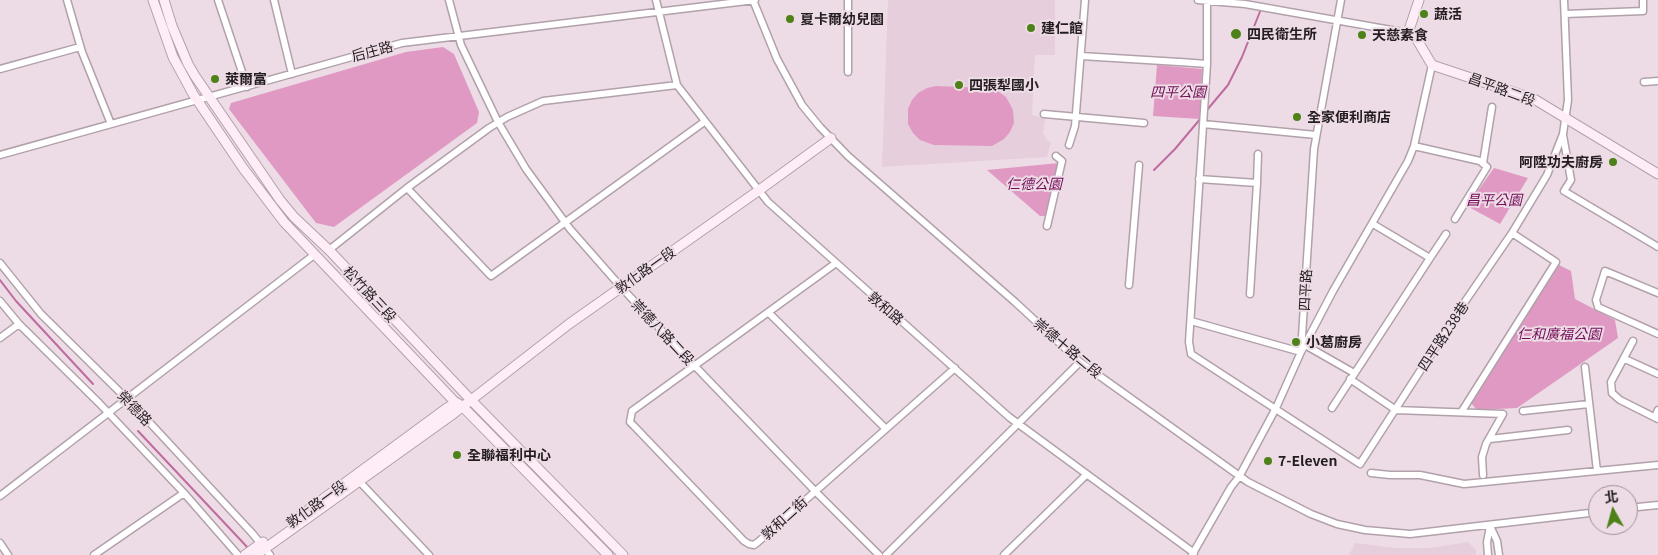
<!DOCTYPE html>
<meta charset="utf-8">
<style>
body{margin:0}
#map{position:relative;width:1658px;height:555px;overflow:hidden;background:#eddce6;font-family:Georgia,"Noto Sans TC",serif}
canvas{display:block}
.north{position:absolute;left:1588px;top:485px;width:50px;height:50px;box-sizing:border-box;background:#eddce6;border:1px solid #9c9097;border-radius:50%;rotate:353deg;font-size:14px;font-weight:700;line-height:20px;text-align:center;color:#231d20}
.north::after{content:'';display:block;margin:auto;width:18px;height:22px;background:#4e8218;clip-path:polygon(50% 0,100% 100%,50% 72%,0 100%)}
</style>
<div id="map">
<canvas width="1658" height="555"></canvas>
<div class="north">北</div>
</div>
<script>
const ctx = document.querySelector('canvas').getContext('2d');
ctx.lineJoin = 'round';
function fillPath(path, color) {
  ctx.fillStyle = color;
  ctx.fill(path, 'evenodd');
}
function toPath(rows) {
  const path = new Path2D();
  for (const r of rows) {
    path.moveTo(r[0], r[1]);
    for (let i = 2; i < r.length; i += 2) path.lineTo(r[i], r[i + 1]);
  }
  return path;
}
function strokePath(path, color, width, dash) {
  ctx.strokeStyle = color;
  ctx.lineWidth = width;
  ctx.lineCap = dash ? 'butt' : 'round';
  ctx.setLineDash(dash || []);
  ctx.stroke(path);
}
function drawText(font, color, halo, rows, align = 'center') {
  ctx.font = font + ' Georgia,"Noto Sans TC",serif';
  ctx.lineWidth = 4;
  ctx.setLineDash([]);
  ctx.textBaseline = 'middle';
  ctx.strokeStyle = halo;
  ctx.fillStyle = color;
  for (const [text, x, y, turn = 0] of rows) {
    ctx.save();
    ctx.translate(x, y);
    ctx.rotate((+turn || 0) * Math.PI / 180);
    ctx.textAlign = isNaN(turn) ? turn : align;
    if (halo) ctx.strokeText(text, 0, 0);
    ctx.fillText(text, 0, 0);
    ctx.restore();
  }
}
const built = toPath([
 [888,0,1055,0,1055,55,1035,55,1032,115,1045,118,1043,133,1047,140,1051,142,1047,157,882,167],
 [1468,542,1476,550,1476,555,1349,555,1355,543,1397,548,1429,548]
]);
const green = toPath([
 [443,47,454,54,479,112,477,123,334,227,316,223,229,109,231,103,406,52],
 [1157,65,1202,69,1200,119,1153,116],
 [936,86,985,88,999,92,1006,97,1013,110,1014,123,1010,132,1004,139,992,146,934,145,920,140,913,133,908,124,908,109,912,100,918,93,927,88],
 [1059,163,1046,216,1040,216,987,170],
 [1494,168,1528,178,1500,224,1467,206],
 [1559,265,1571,271,1575,299,1615,320,1618,338,1517,408,1477,410,1471,403]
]);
const stream = toPath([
 [1207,110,1228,85,1242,57,1261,9],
 [1154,170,1175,149,1201,118],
 [0,280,16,301,93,384],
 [138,431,249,549]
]);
const street = toPath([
 [67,0,82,52,111,124],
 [218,0,247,87],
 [274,0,292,74],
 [449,0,461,45,498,122,526,169,570,229,621,287,690,361,815,491,879,555],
 [656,0,677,85,768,202,1009,417,1194,553],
 [753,0,777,59,802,105,820,127,848,156,1015,302,1080,362,1248,482,1311,514,1337,524,1365,530,1410,534,1598,512],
 [848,0,848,72],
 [1198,0,1245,4,1408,33],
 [1207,1,1207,64,1189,342,1191,354,1360,464,1464,303,1512,233,1547,175,1563,134,1568,100,1564,0],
 [1565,14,1643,11,1643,0],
 [1081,56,1179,62],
 [1180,62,1207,64],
 [0,69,80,47],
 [1644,82,1658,81],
 [1044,114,1144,123],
 [1203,124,1316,135],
 [1563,135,1571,180,1564,191,1658,247],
 [1069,145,1075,126,1085,0],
 [1414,146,1480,161,1487,167,1455,219],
 [0,155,402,43,755,0],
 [1483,163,1492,107],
 [1199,179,1257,183,1250,294],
 [1257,183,1258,154],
 [407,188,491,276,704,122],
 [1047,226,1062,161,1056,156],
 [329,250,407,188,489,128,507,117,543,101,677,85],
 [1430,258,1446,234],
 [0,263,41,314,139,411,252,533,270,555],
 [836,263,632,411,630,422,634,426,744,541,749,544,754,545,758,542,955,368],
 [1129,285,1139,165],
 [1658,293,1605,271,1596,300,1598,307,1658,334],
 [0,301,19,324,99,403,184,493,238,555],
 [769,313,886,429],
 [1191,321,1301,352,1333,291,1408,161,1414,146,1432,65],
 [0,338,19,324],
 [1633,341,1611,382,1612,393,1620,400,1658,419],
 [1305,345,1354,373],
 [1625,359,1658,374],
 [1585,367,1597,471],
 [1350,379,1396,410,1503,414,1486,444,1482,457,1483,475],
 [1332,408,1430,258,1373,224],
 [1462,411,1556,262,1512,233],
 [1523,411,1589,404],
 [1655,417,1658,410],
 [1490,439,1568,430],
 [1371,473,1390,475,1420,475,1464,484,1658,465],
 [358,480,429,555],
 [0,496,314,255],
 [1628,508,1658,505],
 [1490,526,1497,541,1499,555],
 [0,543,8,555],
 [94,555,184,493],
 [886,555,1080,362],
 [1004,555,1086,475],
 [1192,555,1231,487,1239,477,1276,408,1301,352,1314,149,1341,0],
 [1488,555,1487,542,1490,526]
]);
const secondary = toPath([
 [153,0,173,57,193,94,243,168,284,222,454,401,462,406,608,555],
 [164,0,172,26,188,64,195,76,280,200,294,217,329,250,470,399,623,555],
 [1419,0,1408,33,1416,38,1432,65,1534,99,1658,174],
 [296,519,447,408,450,406,461,406],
 [245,555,263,542],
 [256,555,453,414,569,324,758,191,831,138]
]);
const markers = [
 [1424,14,5,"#4e8218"],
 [790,19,5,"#4e8218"],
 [1031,28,5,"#4e8218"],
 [1236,34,6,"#4e8218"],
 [1362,35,5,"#4e8218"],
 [215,79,5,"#4e8218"],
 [959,85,5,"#4e8218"],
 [1297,117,5,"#4e8218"],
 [1613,162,5,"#4e8218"],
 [1296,342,5,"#4e8218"],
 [457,455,5,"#4e8218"],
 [1268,461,5,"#4e8218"]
];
const poiNames = [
 ["蔬活",1434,14],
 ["夏卡爾幼兒園",800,19],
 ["建仁館",1041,28],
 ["四民衛生所",1247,34],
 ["天慈素食",1372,35],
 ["萊爾富",225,79],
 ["四張犁國小",969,85],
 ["全家便利商店",1307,117],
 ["阿陞功夫廚房",1603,162,"right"],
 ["小葛廚房",1306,342],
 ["全聯福利中心",467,455],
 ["7-Eleven",1278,461]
];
const streetNames = [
 ["后庄路",372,51,-15],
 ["昌平路二段",1502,89,20],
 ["敦化路一段",645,270,-35],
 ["四平路",1305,290,-87],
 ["松竹路三段",370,294,47],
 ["敦和路",886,308,41],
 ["崇德八路二段",663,332,47],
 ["四平路238巷",1443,336,-57],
 ["崇德十路二段",1068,348,40],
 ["榮德路",135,408,46],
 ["敦化路一段",316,504,-36],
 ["敦和二街",784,518,-42]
];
const parkNames = [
 ["四平公園",1178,92],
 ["仁德公園",1034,184],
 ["昌平公園",1494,200],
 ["仁和廣福公園",1559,334]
];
fillPath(built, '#e7cedc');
fillPath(green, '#df99c3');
strokePath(stream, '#be6c9f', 2);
strokePath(street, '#b1a1aa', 9);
strokePath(secondary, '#b1a1aa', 11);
strokePath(street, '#fff', 6);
strokePath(secondary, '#feedf7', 9);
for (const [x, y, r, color] of markers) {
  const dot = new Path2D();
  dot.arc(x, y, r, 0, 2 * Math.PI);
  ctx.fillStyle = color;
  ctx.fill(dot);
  strokePath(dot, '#eddce6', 2);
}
drawText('bold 14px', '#231d20', '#eddce6', poiNames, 'left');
drawText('14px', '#231d20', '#eddce6', streetNames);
drawText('italic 14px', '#720b56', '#eddce6', parkNames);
</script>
